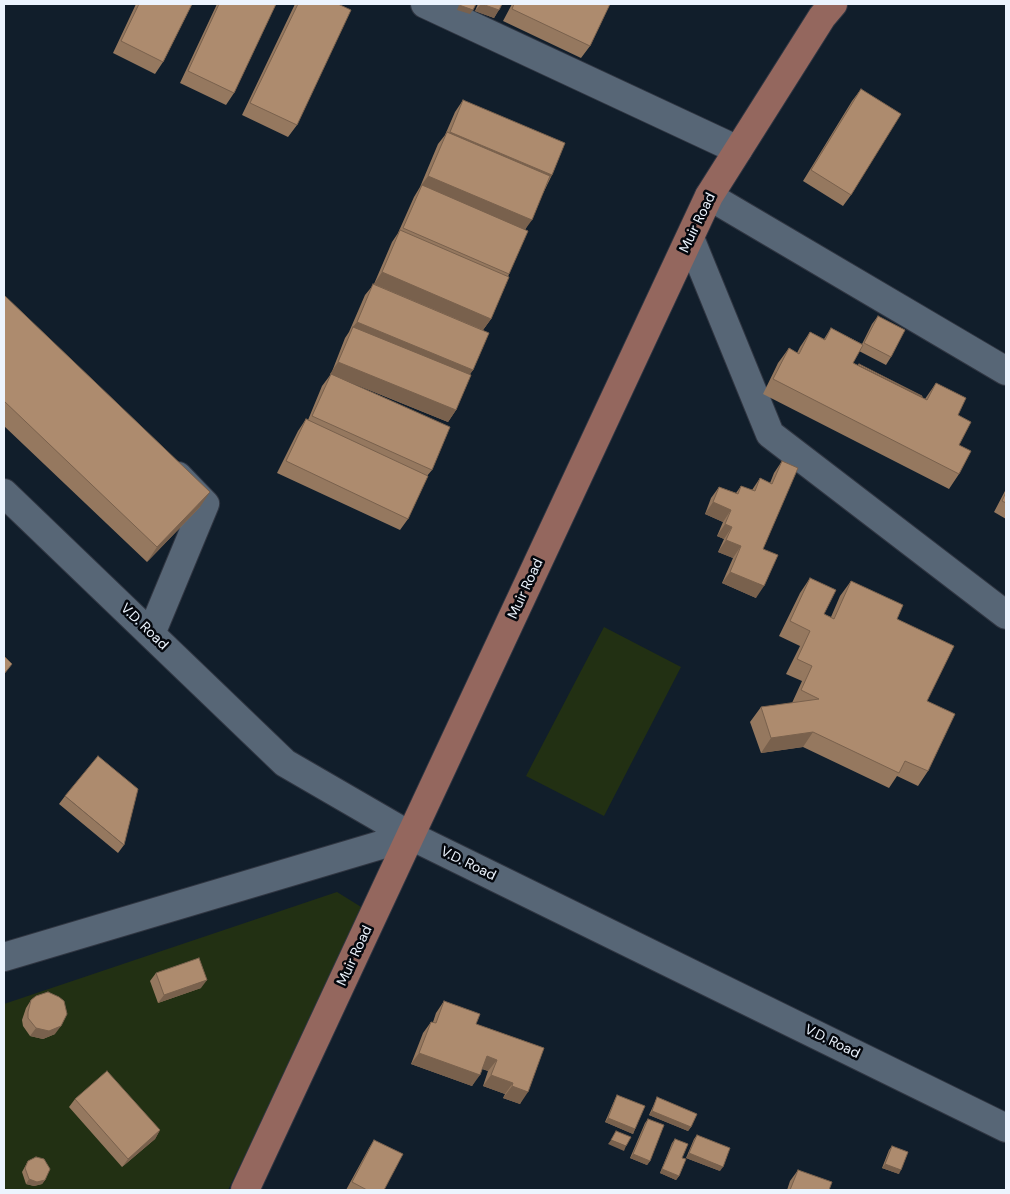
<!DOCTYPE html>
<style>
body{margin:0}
#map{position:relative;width:1010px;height:1194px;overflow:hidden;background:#111e2b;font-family:"DM Sans",sans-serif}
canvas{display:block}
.frame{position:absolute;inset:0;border:5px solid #ecf4fe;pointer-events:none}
</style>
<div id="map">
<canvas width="1010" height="1194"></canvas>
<div class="frame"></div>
</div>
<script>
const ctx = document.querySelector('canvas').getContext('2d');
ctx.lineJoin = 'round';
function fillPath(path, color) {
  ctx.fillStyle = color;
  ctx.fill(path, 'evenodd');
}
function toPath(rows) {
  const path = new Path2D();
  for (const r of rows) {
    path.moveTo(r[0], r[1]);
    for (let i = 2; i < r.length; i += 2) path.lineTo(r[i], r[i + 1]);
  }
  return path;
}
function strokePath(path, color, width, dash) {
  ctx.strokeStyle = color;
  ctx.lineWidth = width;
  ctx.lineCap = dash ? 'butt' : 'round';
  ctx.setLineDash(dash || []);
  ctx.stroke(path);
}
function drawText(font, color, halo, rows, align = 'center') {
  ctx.font = font + ' "DM Sans",sans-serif';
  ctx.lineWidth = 5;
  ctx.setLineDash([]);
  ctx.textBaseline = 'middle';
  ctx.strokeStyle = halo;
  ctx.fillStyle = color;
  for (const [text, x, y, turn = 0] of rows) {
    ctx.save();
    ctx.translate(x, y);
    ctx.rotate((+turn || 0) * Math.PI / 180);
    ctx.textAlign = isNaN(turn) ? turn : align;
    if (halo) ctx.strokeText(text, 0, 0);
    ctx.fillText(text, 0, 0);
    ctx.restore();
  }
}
const green = toPath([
 [604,627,681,667,604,816,526,776],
 [337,892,366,910,228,1190,4,1190,4,1004]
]);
const minor = toPath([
 [425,4,738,150],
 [709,196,1006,371],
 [690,238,770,434,1006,615],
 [4,493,285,763,411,836,1006,1128],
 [151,634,205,504,178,476],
 [4,957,411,836]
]);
const major = toPath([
 [245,1190,709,196,822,17,833,4]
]);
const wall = toPath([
 [136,4,192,4,163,62,155,74,113,53],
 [217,4,276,4,234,93,226,105,180,83],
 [295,4,338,4,297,125,288,137,242,115],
 [478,4,502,4,494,18,475,11],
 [512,4,610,4,590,46,581,58,503,21],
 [861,89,851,195,843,206,803,181,852,101],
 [463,100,552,175,525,230,509,274,508,277,491,319,483,330,473,370,470,374,456,410,448,422,332,375,432,470,427,476,408,519,400,530,277,473,298,431,306,419,308,420,322,386,331,374,345,338,349,332,365,295,374,284,392,242,398,233,414,197,420,187,438,144,445,135,455,112],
 [4,295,200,507,147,562,4,426],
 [878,316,891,357,886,365,859,351,853,363,925,399,936,383,958,415,959,474,949,489,763,394,778,363,789,348,797,353,800,347,810,332,824,339,831,328,862,344,872,324],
 [782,461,763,549,756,598,722,583,733,558,718,552,724,539,717,536,723,522,705,514,711,498,719,487,736,493,741,486,752,490,760,478,770,483,774,473],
 [1006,489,1006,519,994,512],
 [810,578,824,614,831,617,840,596,851,581,897,619,927,701,928,771,918,786,897,776,889,788,803,747,761,753,750,722,761,707,792,703,802,681,786,674,800,646,779,636,800,593],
 [65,796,124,845,118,853,59,804],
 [156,973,201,988,158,1003,150,981],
 [31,1000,55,1034,43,1039,30,1036,23,1026,22,1020,26,1008],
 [444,1001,476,1024,544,1048,520,1104,503,1098,505,1094,483,1086,488,1071,482,1069,472,1086,411,1064,423,1033,431,1022,433,1022,436,1013],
 [617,1095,635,1129,633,1134,605,1122,615,1099],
 [657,1097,691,1127,688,1131,649,1115,655,1102],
 [75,1099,160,1130,155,1139,122,1167,69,1107],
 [648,1119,650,1161,647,1165,630,1158,645,1123],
 [697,1135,720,1171,686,1158,694,1139],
 [675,1139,682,1158,679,1176,676,1180,660,1173,672,1143],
 [374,1140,384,1190,346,1190,369,1148],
 [892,1146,899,1174,882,1168,889,1150],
 [28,1161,45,1180,42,1184,34,1186,26,1184,22,1172],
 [798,1170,829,1190,787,1190,790,1181]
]);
const shadedWall = toPath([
 [481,4,482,4,499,10,494,18,475,11],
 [459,5,473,10,470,14,457,10],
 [450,132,552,175,543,187,443,142],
 [428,176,532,220,524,231,422,185,420,187],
 [382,272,491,319,483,330,374,284],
 [357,322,473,370,464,382,352,328],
 [338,362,456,410,448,422,330,374],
 [210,492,200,507,147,562,157,547],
 [713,502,731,510,723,522,705,514],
 [725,524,732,527,724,539,717,536],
 [726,540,741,546,733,558,718,552],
 [730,572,764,586,756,598,722,583],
 [813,732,803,747,761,753,771,738],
 [207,980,201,988,158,1003,164,995],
 [61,1026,55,1034,43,1039,30,1036,36,1028],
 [419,1053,480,1075,472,1086,411,1064],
 [487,1056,497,1060,488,1071,478,1067],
 [491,1075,513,1083,505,1094,483,1086],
 [512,1086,528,1092,520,1104,503,1098],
 [652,1111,691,1127,688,1131,649,1115],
 [608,1118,635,1129,633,1134,605,1122],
 [160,1130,155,1139,122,1167,128,1159],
 [611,1140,626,1146,624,1151,608,1144],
 [689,1153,723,1167,720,1171,686,1158],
 [633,1154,650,1161,647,1165,630,1158],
 [885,1164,901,1170,899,1174,882,1168],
 [662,1169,679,1176,676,1180,660,1173],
 [29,1179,45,1180,42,1184,34,1186,26,1184]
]);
const building = toPath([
 [139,4,192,4,163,62,121,41,139,4],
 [219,4,276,4,234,93,188,71,219,4],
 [298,4,338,4,351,10,297,125,250,103,298,4],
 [460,4,476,4,473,10,459,5,460,4],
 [482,4,502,4,499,10,482,4],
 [514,4,610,4,590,46,512,9,514,4],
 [861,89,901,114,851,195,811,170,861,89],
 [463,100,565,143,552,175,450,132,463,100],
 [447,132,550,176,532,220,428,176,447,132],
 [422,185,528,231,509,274,403,228,422,185],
 [400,230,509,277,491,319,382,272,400,230],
 [373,284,489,333,473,370,357,322,373,284],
 [4,295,210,492,157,547,4,401,4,295],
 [878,316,905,330,891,357,864,343,878,316],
 [353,327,471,375,456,410,338,362,353,327],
 [831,328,863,345,853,363,927,400,936,383,966,398,958,415,971,422,959,445,971,451,959,474,773,379,789,348,799,354,810,332,825,340,831,328],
 [859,364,922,396,922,397,858,365,859,364],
 [331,374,450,427,432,470,312,416,331,374],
 [306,419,428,476,408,519,286,461,306,419],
 [782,461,798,468,763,549,778,555,764,586,730,572,741,546,726,540,732,527,725,524,731,510,713,502,719,487,738,494,741,486,755,491,760,478,772,484,782,461],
 [1006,492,1006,503,1002,501,1006,492],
 [810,578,836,590,824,614,834,619,851,581,903,605,897,619,954,646,927,701,955,714,928,771,905,761,899,773,813,732,771,738,761,707,819,699,801,690,812,666,797,659,810,631,790,621,810,578],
 [4,656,12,664,4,674,4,656],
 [98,756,138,789,124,845,65,796,98,756],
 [199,958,207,980,164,995,156,973,199,958],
 [48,992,59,997,64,1001,67,1014,61,1026,49,1031,36,1028,28,1018,28,1012,31,1000,36,996,48,992],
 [444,1001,480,1014,476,1024,544,1048,528,1092,512,1086,513,1083,491,1075,497,1060,487,1056,480,1075,419,1053,431,1022,436,1023,444,1001],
 [107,1071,160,1130,128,1159,75,1099,107,1071],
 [617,1095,645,1106,635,1129,608,1118,617,1095],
 [657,1097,697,1114,691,1127,652,1111,657,1097],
 [648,1119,664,1125,650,1161,633,1154,648,1119],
 [616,1131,631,1137,626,1146,611,1140,616,1131],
 [697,1135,730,1148,723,1167,689,1153,697,1135],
 [675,1139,688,1144,682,1158,686,1159,679,1176,662,1169,675,1139],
 [374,1140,403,1154,384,1190,367,1190,352,1182,374,1140],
 [892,1146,908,1152,901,1170,885,1164,892,1146],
 [36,1157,44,1159,50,1169,45,1180,37,1182,29,1179,25,1168,28,1161,36,1157],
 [798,1170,832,1182,829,1190,790,1190,798,1170]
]);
const streetNames = [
 ["Muir Road",698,223,-64],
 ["Muir Road",526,589,-65],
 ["V.D. Road",144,627,44],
 ["V.D. Road",468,864,26],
 ["Muir Road",355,956,-65],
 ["V.D. Road",832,1042,26]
];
fillPath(green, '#223013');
strokePath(minor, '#303642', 30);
strokePath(major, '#303642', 30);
strokePath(minor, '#576676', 28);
strokePath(major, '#94675e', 28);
fillPath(wall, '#95785f');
fillPath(shadedWall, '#79614d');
fillPath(building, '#ad8b6e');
strokePath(building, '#79614d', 1);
drawText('14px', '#ecf4fe', '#04070d', streetNames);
</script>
